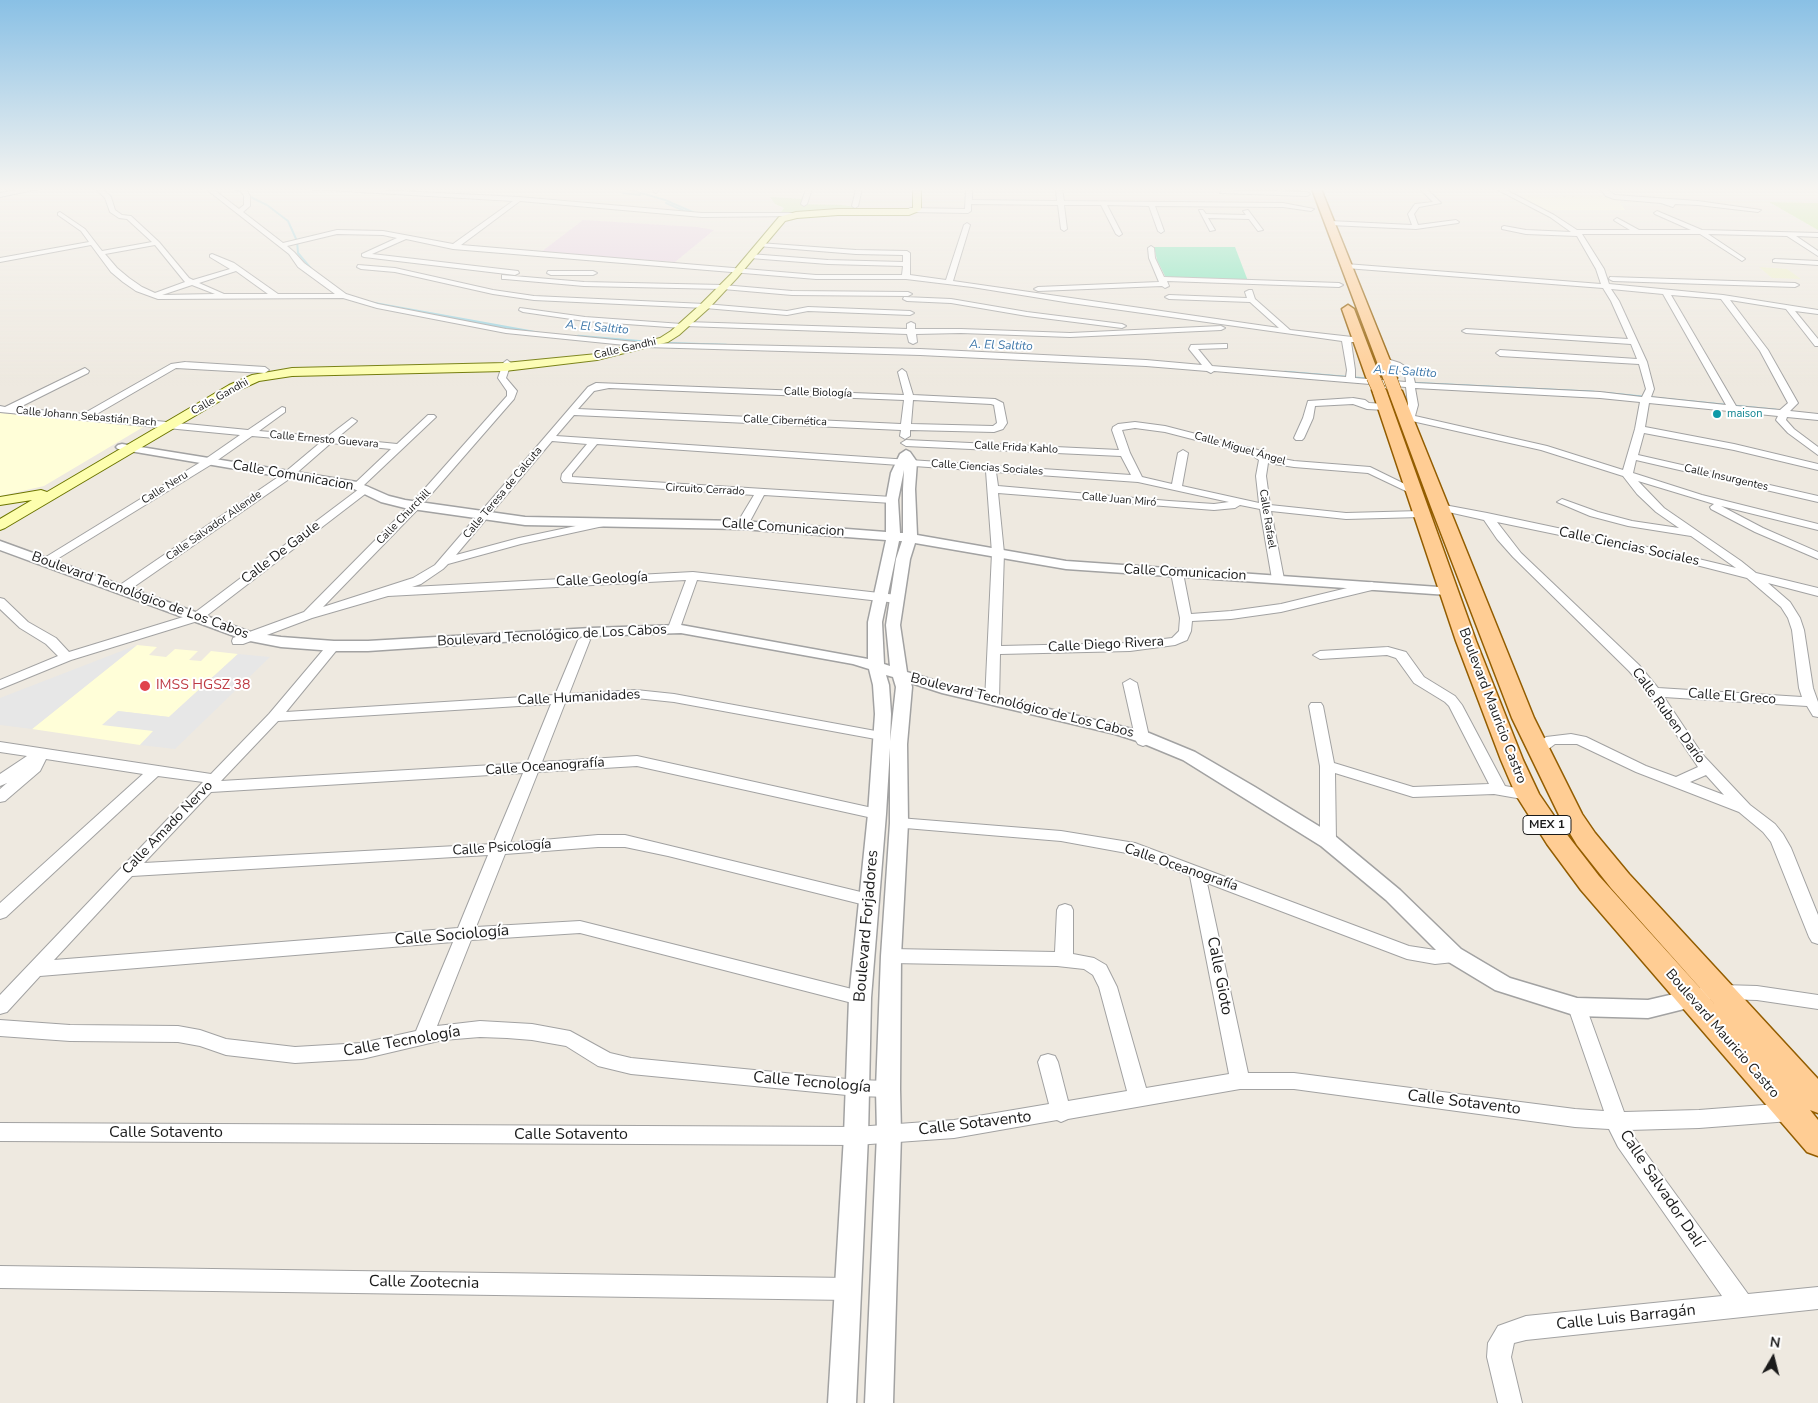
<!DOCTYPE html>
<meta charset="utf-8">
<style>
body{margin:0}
#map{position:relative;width:1818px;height:1403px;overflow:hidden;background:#eee9e0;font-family:"Nunito Sans",sans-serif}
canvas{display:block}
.north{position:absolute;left:1748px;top:1333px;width:50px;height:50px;-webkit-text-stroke:4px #fff;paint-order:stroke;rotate:8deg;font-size:14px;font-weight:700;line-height:20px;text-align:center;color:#1b1b1b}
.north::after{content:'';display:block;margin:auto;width:18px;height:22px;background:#1b1b1b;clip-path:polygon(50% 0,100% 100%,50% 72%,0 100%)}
</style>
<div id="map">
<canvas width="1818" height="1403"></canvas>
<div class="north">N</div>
</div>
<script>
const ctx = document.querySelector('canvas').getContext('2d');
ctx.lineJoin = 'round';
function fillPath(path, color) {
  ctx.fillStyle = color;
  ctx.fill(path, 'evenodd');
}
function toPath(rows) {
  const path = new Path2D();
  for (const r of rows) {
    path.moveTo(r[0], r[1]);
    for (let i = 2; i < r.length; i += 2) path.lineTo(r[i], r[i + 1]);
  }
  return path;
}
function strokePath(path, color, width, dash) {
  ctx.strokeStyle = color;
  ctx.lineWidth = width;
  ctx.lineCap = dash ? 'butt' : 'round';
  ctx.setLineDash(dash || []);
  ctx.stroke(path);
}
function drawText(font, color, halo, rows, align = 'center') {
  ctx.font = font + ' "Nunito Sans",sans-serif';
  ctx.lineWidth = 4;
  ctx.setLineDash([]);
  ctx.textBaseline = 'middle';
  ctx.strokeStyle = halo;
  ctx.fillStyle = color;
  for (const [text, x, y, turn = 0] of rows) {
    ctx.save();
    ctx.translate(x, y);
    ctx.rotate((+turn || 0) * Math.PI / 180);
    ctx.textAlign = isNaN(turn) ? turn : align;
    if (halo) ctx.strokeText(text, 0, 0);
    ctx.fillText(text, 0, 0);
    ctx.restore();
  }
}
const industrial = toPath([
 [583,220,697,227,714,230,675,262,541,252]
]);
const education = toPath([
 [1603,196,1617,198,1625,210,1546,210,1519,197],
 [0,413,145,426,44,486,0,496],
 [137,645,157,647,149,655,166,657,175,649,198,651,189,660,201,661,211,651,238,654,169,717,118,711,154,731,140,745,32,729]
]);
const farmland = toPath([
 [1759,267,1787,269,1801,279,1772,278]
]);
const grass = toPath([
 [770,197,804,199,801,204,842,205,855,207,856,210,782,213,781,212,784,208,775,204],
 [1769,202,1818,203,1818,230]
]);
const pitch = toPath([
 [1154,247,1235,247,1248,281,1166,278,1157,260]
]);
const parking = toPath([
 [137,645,32,729,0,725,0,698],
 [238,654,270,657,175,749,140,745,153,731,102,725,118,711,169,717]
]);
const streamFar1 = toPath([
 [234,189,267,205,288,221,297,241,298,253,313,271],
 [627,189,665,200,695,213],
 [623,193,640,195],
 [666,203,689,213]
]);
const stream = toPath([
 [373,303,539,333],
 [578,336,648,342],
 [660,343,726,345],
 [1285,372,1370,379],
 [1412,383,1594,392],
 [1604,393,1776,410]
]);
const minor = toPath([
 [22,189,38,189,0,197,0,193,22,189],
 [96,189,103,189,111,197,115,210,122,215,131,216,159,242,189,278,193,280,230,269,210,257,210,255,212,254,234,263,278,294,335,294,298,267,289,254,206,189,213,189,239,209,244,205,244,196,240,189,246,189,250,196,250,206,243,212,283,243,337,230,383,231,453,244,513,201,310,189,358,189,519,197,702,213,796,213,798,214,798,216,702,217,520,201,461,245,816,275,902,275,903,266,828,264,750,258,747,256,750,254,828,260,903,262,903,255,856,254,757,246,757,244,759,243,856,250,907,251,910,253,910,275,946,280,964,225,967,223,970,225,953,281,1279,328,1250,302,1169,299,1165,297,1169,295,1247,298,1245,292,1249,290,1252,290,1255,299,1290,330,1361,338,1361,342,1351,342,1355,370,1355,378,1406,382,1405,374,1394,367,1381,363,1381,359,1384,358,1400,363,1412,371,1415,383,1600,392,1642,397,1646,389,1639,364,1500,356,1496,353,1500,350,1637,359,1631,344,1466,333,1462,331,1466,329,1628,339,1611,301,1603,288,1346,268,1342,266,1346,264,1601,284,1596,269,1577,236,1526,234,1502,229,1502,227,1504,226,1526,230,1571,232,1550,217,1496,189,1504,189,1554,215,1577,230,1630,230,1615,221,1614,220,1617,218,1639,230,1691,230,1655,214,1654,213,1657,211,1702,230,1818,233,1818,237,1796,236,1818,251,1818,256,1787,236,1708,234,1744,258,1745,259,1742,261,1700,234,1582,234,1604,269,1609,284,1723,295,1818,310,1818,314,1795,311,1818,339,1818,346,1815,346,1786,309,1730,300,1768,350,1798,403,1790,411,1818,414,1818,420,1787,417,1786,420,1794,429,1818,447,1818,455,1788,433,1776,420,1778,416,1649,403,1645,427,1734,444,1818,464,1818,470,1734,450,1644,433,1638,455,1818,496,1818,502,1636,460,1633,473,1702,495,1818,524,1818,530,1721,506,1763,528,1818,552,1818,559,1755,532,1711,509,1710,507,1714,504,1638,481,1664,508,1741,561,1756,573,1818,588,1818,596,1768,583,1790,602,1800,618,1804,630,1813,688,1818,702,1818,717,1813,716,1807,706,1664,697,1702,754,1750,805,1775,824,1783,834,1791,848,1818,915,1818,944,1812,942,1809,937,1771,842,1763,832,1739,812,1636,772,1577,744,1555,744,1543,753,1533,753,1531,750,1533,747,1546,737,1571,734,1586,737,1646,766,1676,777,1698,767,1649,694,1629,671,1513,557,1497,539,1484,520,1435,509,1434,507,1439,504,1487,513,1661,550,1736,568,1691,536,1628,526,1590,516,1557,502,1562,499,1598,512,1632,521,1679,528,1656,512,1637,494,1623,476,1541,450,1403,419,1401,417,1406,414,1408,405,1406,387,1214,371,1211,373,1207,371,1146,366,920,355,645,347,506,333,377,308,343,298,158,299,136,291,123,282,111,272,91,245,0,262,0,258,89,242,81,231,58,215,58,213,60,212,85,229,102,251,152,242,127,219,119,218,110,212,105,198,96,189],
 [337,234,383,235,397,238,362,254,362,256,364,257,515,275,519,273,518,271,372,254,406,239,453,249,816,279,906,279,972,287,1071,303,1342,341,1347,370,1346,377,1212,366,1198,349,1227,348,1227,344,1224,344,1191,345,1189,349,1202,365,1146,360,920,349,645,343,506,329,378,304,346,294,304,263,294,252,287,246,337,234],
 [155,245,185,282,155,293,142,287,129,278,117,268,105,254,155,245],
 [236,271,268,294,224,294,199,283,236,271],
 [192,285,215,294,161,295,162,295,192,285],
 [1611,289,1663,294,1726,405,1651,397,1654,389,1647,362,1619,301,1611,289],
 [1671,295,1721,299,1760,351,1788,403,1780,410,1736,406,1671,295],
 [1415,388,1600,398,1640,402,1635,429,1623,470,1547,446,1415,416,1418,405,1415,388],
 [1497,522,1661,556,1747,578,1781,607,1788,618,1792,630,1799,688,1802,697,1658,688,1639,665,1521,553,1497,522],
 [1706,775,1724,795,1690,782,1706,775],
 [654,189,660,189,656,193,653,191,654,189],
 [806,189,812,189,807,204,804,206,801,204,806,189],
 [856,189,862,189,858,206,855,208,852,206,856,189],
 [966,189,972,189,972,200,1057,201,1056,189,1062,189,1064,201,1283,203,1314,209,1311,211,1283,207,1155,206,1164,231,1161,233,1158,231,1149,206,1107,205,1122,234,1119,236,1116,234,1101,205,1064,205,1067,229,1064,231,1061,229,1058,205,971,204,971,211,968,213,910,212,907,210,910,208,965,209,966,189],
 [1420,189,1427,189,1441,203,1419,207,1414,214,1418,225,1456,220,1459,222,1458,223,1416,229,1330,225,1327,223,1330,221,1412,225,1408,214,1415,204,1433,202,1420,189],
 [1600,189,1606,189,1615,195,1698,201,1761,210,1758,212,1698,205,1675,204,1673,207,1661,203,1614,199,1606,196,1600,189],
 [1222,190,1307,192,1310,194,1307,196,1220,193,1222,190],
 [1199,210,1203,210,1206,214,1246,215,1243,211,1248,210,1263,230,1258,231,1249,219,1208,218,1215,230,1210,231,1199,210],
 [1151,246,1154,248,1155,258,1164,277,1339,283,1343,285,1339,287,1167,281,1169,286,1165,288,1162,286,1038,291,1034,289,1038,287,1159,282,1149,258,1148,248,1151,246],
 [1775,259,1818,261,1818,265,1773,262,1773,260,1775,259],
 [358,265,395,268,493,290,534,296,705,304,787,311,808,307,910,311,914,313,910,315,808,311,787,315,705,308,534,300,493,294,395,272,361,269,357,267,358,265],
 [548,271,593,271,597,273,593,275,551,275,547,273,548,271],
 [502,275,584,282,723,285,792,291,908,292,912,294,908,296,792,295,723,289,584,286,505,279,502,279,502,275],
 [1610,277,1795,283,1799,285,1795,287,1613,281,1609,279,1610,277],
 [904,297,951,299,1027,312,1122,324,1126,326,1122,328,1027,316,951,303,907,301,903,299,904,297],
 [520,308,585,317,682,324,686,322,907,329,907,324,911,322,915,324,915,329,961,329,1070,333,1221,326,1225,328,1221,330,1070,337,961,333,916,334,917,342,913,344,909,342,907,334,686,326,682,328,585,321,523,312,519,310,520,308],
 [507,360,511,363,506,378,517,391,514,399,420,507,323,607,413,578,435,565,588,387,596,383,904,395,898,372,902,369,906,372,913,395,995,399,1003,403,1007,423,1003,429,994,432,910,430,910,436,905,439,900,436,901,430,574,415,556,436,1131,475,1121,456,906,446,901,443,906,440,1119,450,1112,430,1113,427,1118,424,1135,422,1165,426,1258,450,1267,456,1294,461,1370,467,1419,491,1418,493,1410,493,1368,473,1294,467,1268,463,1266,476,1270,505,1346,513,1421,511,1426,514,1421,517,1346,519,1271,511,1284,579,1278,583,1272,579,1260,509,1240,505,1235,508,1214,510,998,493,1004,553,1001,646,1130,643,1172,638,1179,631,1180,618,1171,573,1177,569,1183,573,1191,614,1231,611,1281,604,1372,582,1378,586,1376,589,1281,612,1231,619,1192,621,1191,631,1187,640,1175,645,1130,651,1000,654,999,701,992,705,985,701,992,553,986,471,597,444,572,474,572,477,892,497,897,500,892,503,764,495,748,525,742,528,736,525,754,495,563,482,561,479,562,474,587,444,552,441,456,555,519,538,604,520,608,521,610,523,608,525,521,544,448,564,443,569,421,584,412,587,693,572,897,595,903,599,897,603,697,580,680,628,674,632,668,628,686,580,388,596,312,618,243,644,233,644,232,641,233,638,304,612,412,503,507,396,507,391,498,378,503,363,507,360],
 [609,388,904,400,901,424,578,409,594,391,609,388],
 [913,400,991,404,994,405,997,423,993,426,911,424,913,400],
 [1135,428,1165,432,1250,454,1259,460,1256,476,1259,503,1182,486,1188,453,1183,450,1178,453,1172,484,1142,477,1130,453,1122,430,1135,428],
 [996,472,1138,482,1229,502,1214,504,1169,501,998,486,996,472],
 [185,362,265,367,269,370,265,373,176,368,95,415,248,430,282,407,285,408,285,412,259,431,327,437,352,418,357,421,355,423,337,438,397,444,428,415,434,415,436,417,363,486,369,487,370,489,369,491,201,620,71,660,0,689,0,680,58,656,46,644,20,628,0,609,0,598,4,599,28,622,56,638,69,652,193,614,359,489,353,488,352,486,391,449,331,443,292,477,125,593,117,593,115,590,117,587,284,473,321,442,252,436,212,464,49,564,41,564,39,562,41,560,204,460,240,435,0,412,0,406,5,407,85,368,89,371,88,373,18,408,83,414,171,364,185,362],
 [1353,398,1365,400,1369,403,1385,404,1390,407,1385,410,1367,409,1353,404,1315,406,1313,418,1304,438,1302,440,1296,440,1294,438,1303,418,1308,401,1353,398],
 [584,636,590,640,569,694,636,690,674,694,881,732,886,733,888,736,886,739,881,740,674,702,636,698,565,703,542,762,637,756,877,809,882,810,885,814,882,818,877,819,637,766,538,772,510,843,598,835,625,835,869,894,875,896,877,900,875,904,869,906,668,856,625,847,598,847,505,854,476,927,580,921,860,991,866,993,869,998,866,1003,860,1005,580,933,471,940,437,1026,480,1021,532,1024,570,1031,610,1053,631,1058,857,1080,888,1081,895,1083,898,1089,895,1095,888,1097,857,1096,631,1074,598,1066,566,1046,532,1040,507,1038,480,1037,443,1040,362,1059,295,1063,226,1055,200,1046,178,1042,70,1041,0,1036,0,1020,70,1025,178,1026,200,1030,226,1039,295,1047,362,1043,416,1031,453,942,40,976,7,1012,0,1014,0,995,203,782,158,776,6,917,0,919,0,903,143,774,46,759,40,771,5,801,0,802,0,789,7,783,0,786,0,774,27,756,0,752,0,742,211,774,269,714,329,643,339,643,340,646,286,712,555,695,578,640,584,636],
 [551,704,527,763,221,781,278,721,551,704],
 [523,773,493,844,144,863,211,792,523,773],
 [488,855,458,928,54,960,132,876,488,855],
 [1388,647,1406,652,1424,677,1455,696,1462,705,1505,786,1533,791,1536,795,1533,799,1528,800,1494,794,1413,797,1335,773,1336,841,1334,845,1328,847,1322,845,1320,841,1320,766,1309,706,1311,703,1321,703,1323,706,1334,763,1413,787,1489,784,1449,706,1445,702,1414,683,1396,658,1387,655,1320,659,1313,655,1320,651,1388,647],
 [1130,679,1137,683,1150,741,1148,744,1143,746,1138,744,1136,741,1123,683,1130,679],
 [899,818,1061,831,1135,843,1409,946,1435,950,1454,948,1460,950,1463,955,1460,960,1454,962,1435,964,1407,959,1207,883,1248,1073,1294,1073,1575,1109,1604,1111,1568,1007,1570,1002,1577,1000,1584,1002,1586,1007,1624,1112,1699,1110,1790,1103,1797,1106,1800,1112,1797,1118,1790,1121,1699,1128,1629,1130,1748,1294,1818,1287,1818,1309,1526,1340,1514,1343,1511,1357,1522,1403,1498,1403,1487,1357,1488,1343,1498,1326,1526,1316,1722,1296,1618,1147,1609,1129,1575,1127,1294,1089,1240,1089,1068,1119,1061,1122,1057,1120,954,1138,856,1145,0,1141,0,1123,856,1127,954,1120,1049,1104,1038,1062,1041,1056,1048,1054,1055,1056,1058,1062,1068,1101,1127,1091,1099,987,1093,975,1084,969,1057,966,891,963,885,961,882,956,885,951,891,949,1055,952,1057,910,1059,906,1065,904,1071,906,1073,910,1073,954,1094,958,1106,965,1117,987,1146,1088,1229,1074,1190,876,1132,854,1061,841,893,827,891,823,893,819,899,818],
 [1722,985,1757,986,1818,995,1818,1009,1757,1000,1722,999,1716,997,1713,992,1716,987,1722,985],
 [0,1266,849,1278,857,1281,860,1289,857,1297,849,1300,0,1288,0,1266]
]);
const tertiary = toPath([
 [122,444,357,482,389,496,405,500,525,517,742,521,886,532,886,500,891,473,900,454,906,450,910,452,917,462,915,489,917,535,1066,561,1453,588,1455,591,1453,594,1448,595,1066,569,915,543,910,559,900,625,907,672,953,686,1149,733,1195,752,1255,787,1335,836,1400,890,1461,949,1510,978,1577,998,1648,1000,1700,988,1708,991,1711,997,1708,1003,1648,1018,1577,1016,1495,990,1447,961,1386,900,1321,846,1183,760,1137,741,1115,734,942,693,911,683,912,687,907,744,908,823,901,956,900,1089,901,1134,893,1403,865,1403,877,1134,876,1089,881,956,890,823,890,748,886,814,871,998,868,1136,856,1403,828,1403,844,1136,849,998,868,814,875,714,873,685,869,669,853,664,681,633,591,636,368,651,334,651,281,647,245,640,0,550,0,541,253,633,281,637,334,641,368,641,591,628,681,625,868,659,868,622,886,540,742,529,525,525,405,508,381,502,354,489,118,449,116,447,118,445,122,444],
 [904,470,903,489,903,533,900,533,898,500,904,470],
 [899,541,902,541,896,559,886,625,890,666,884,664,882,622,899,541],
 [886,675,893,677,896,687,890,741,891,714,889,685,886,675]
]);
const secondary = toPath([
 [913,189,921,189,921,210,909,215,838,215,797,218,785,221,737,278,709,308,679,335,668,342,597,360,505,371,292,376,259,381,237,391,5,528,0,530,0,519,32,500,0,505,0,497,41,490,47,492,229,385,252,375,292,368,505,363,597,354,660,338,671,331,701,304,731,274,779,217,796,212,838,209,909,209,913,208,913,189]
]);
const primary = toPath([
 [1312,189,1321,189,1397,378,1395,381,1385,381,1383,378,1312,189],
 [1348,305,1354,309,1380,377,1378,380,1368,380,1366,377,1342,309,1348,305],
 [1379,386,1386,390,1476,641,1523,760,1539,794,1565,832,1599,876,1718,1008,1611,888,1577,845,1559,815,1512,718,1431,507,1388,391,1390,388,1395,387,1402,391,1534,718,1582,814,1595,833,1629,874,1818,1079,1818,1113,1810,1110,1818,1120,1818,1156,1807,1152,1581,890,1547,844,1516,795,1501,760,1456,641,1372,390,1379,386]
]);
const primaryBridge = toPath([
 [1373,377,1379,390],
 [1390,378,1395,391]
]);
const markers = [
 [1717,414,5,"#0f9aa8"],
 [145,686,6,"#e0444e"]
];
const farStreetnames = [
 ["Calle Gandhi",625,349,-13],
 ["Calle Biología",818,393,2],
 ["Calle Gandhi",220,397,-29],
 ["Calle Johann Sebastián Bach",86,417,5],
 ["Calle Cibernética",785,421,2],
 ["Calle Ernesto Guevara",324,440,5],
 ["Calle Frida Kahlo",1016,448,3],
 ["Calle Miguel Ángel",1240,449,16],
 ["Calle Ciencias Sociales",987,468,4],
 ["Calle Insurgentes",1726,478,13],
 ["Calle Neru",165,488,-32],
 ["Circuito Cerrado",705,490,3],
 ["Calle Teresa de Calcuta",503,493,-50],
 ["Calle Juan Miró",1119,500,5],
 ["Calle Churchill",404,517,-46],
 ["Calle Rafael",1267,519,81],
 ["Calle Salvador Allende",214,526,-35]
];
const farCulturenames = [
 ["maison",1727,414]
];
const farWaternames = [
 ["A. El Saltito",597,328,5],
 ["A. El Saltito",1001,346,2],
 ["A. El Saltito",1405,372,4]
];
const shields = [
 [1547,825,48]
];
const shieldNames = [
 ["MEX 1",1547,825]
];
const streetNames = [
 ["Calle Comunicacion",293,476,10],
 ["Calle Comunicacion",783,528,4],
 ["Calle Ciencias Sociales",1629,547,12],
 ["Calle De Gaule",281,553,-37],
 ["Calle Comunicacion",1185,573,3],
 ["Calle Geología",602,580,-3],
 ["Boulevard Tecnológico de Los Cabos",140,596,20],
 ["Boulevard Tecnológico de Los Cabos",552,636,-3],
 ["Calle Diego Rivera",1106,645,-3],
 ["Calle El Greco",1732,697,4],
 ["Calle Humanidades",579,698,-3],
 ["Boulevard Tecnológico de Los Cabos",1022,706,14],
 ["Boulevard Mauricio Castro",1492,706,69],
 ["Calle Ruben Darío",1668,716,54],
 ["Calle Oceanografía",545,767,-4],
 ["Calle Amado Nervo",168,828,-46],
 ["Calle Psicología",502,848,-4],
 ["Calle Oceanografía",1181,868,19],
 ["Boulevard Mauricio Castro",1722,1034,49]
];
const healthNames = [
 ["IMSS HGSZ 38",156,686]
];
const nearStreetnames = [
 ["Boulevard Forjadores",867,926,-85],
 ["Calle Sociología",452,936,-5],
 ["Calle Gioto",1219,976,79],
 ["Calle Tecnología",402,1042,-10],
 ["Calle Tecnología",812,1083,5],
 ["Calle Sotavento",1464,1103,7],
 ["Calle Sotavento",975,1124,-7],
 ["Calle Sotavento",166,1133],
 ["Calle Sotavento",571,1135],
 ["Calle Salvador Dalí",1661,1189,56],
 ["Calle Zootecnia",424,1283,1],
 ["Calle Luis Barragán",1626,1318,-6]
];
fillPath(industrial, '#e8d1e4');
fillPath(education, '#fffed8');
fillPath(farmland, '#edefc9');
fillPath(grass, '#c9eda1');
fillPath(pitch, '#76e4b6');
fillPath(parking, '#e7e7e7');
strokePath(streamFar1, '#9cd3e0', 2);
strokePath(stream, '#9cd3e0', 2.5);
strokePath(minor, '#a2a2a2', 2);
strokePath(tertiary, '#a2a2a2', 3);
strokePath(secondary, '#6c7500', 2);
strokePath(primary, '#935d00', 3);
fillPath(minor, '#fff');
fillPath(tertiary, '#fff');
fillPath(secondary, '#fdfeae');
fillPath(primary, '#ffcd94');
strokePath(primaryBridge, '#935d00', 14, []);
strokePath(primaryBridge, '#ffcd94', 13);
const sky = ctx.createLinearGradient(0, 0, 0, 386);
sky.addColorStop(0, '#89c0e5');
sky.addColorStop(0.49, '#f7f5f1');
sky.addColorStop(1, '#f7f5f100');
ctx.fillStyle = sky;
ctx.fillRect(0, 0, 1818, 386);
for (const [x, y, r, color] of markers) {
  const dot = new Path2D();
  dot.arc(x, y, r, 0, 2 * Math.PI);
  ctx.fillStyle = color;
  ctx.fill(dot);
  strokePath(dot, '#fff', 2);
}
drawText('11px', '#1b1b1b', '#fff', farStreetnames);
drawText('11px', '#0d838f', '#fff', farCulturenames, 'left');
drawText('italic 12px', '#3f78aa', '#fff', farWaternames);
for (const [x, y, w] of shields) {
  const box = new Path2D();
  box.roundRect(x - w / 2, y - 9.5, w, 19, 4);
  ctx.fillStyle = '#fff';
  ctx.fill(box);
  strokePath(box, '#1b1b1b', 1);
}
drawText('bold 12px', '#1b1b1b', null, shieldNames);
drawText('14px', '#1b1b1b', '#fff', streetNames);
drawText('14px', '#be3a42', '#fff', healthNames, 'left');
drawText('16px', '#1b1b1b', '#fff', nearStreetnames);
</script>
